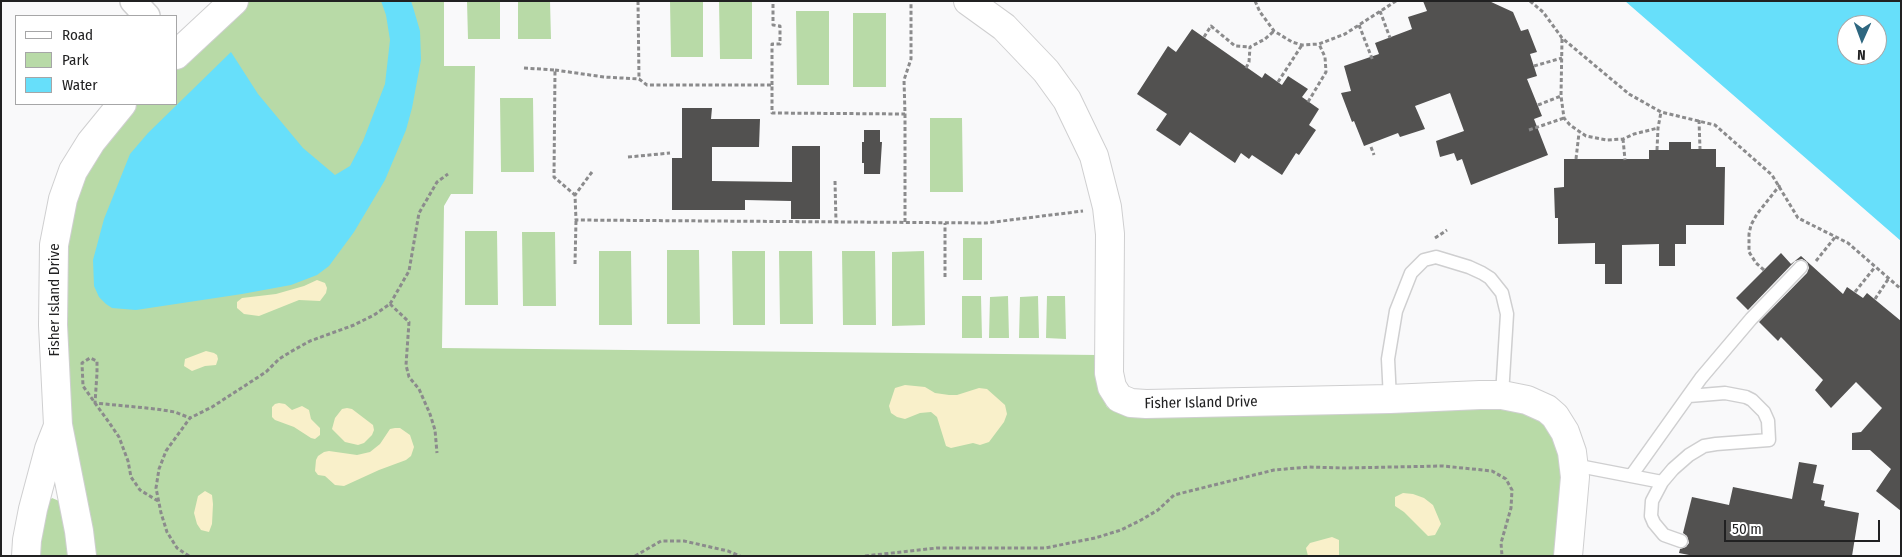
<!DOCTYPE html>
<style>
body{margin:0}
#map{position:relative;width:1902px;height:557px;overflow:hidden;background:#f9f9fa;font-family:"Fira Sans Condensed",sans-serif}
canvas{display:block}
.frame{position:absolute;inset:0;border:2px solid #212122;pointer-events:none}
.legend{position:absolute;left:15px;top:15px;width:162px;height:90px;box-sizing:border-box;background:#fff;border:1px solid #a6a6a7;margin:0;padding:6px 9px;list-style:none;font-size:15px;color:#212122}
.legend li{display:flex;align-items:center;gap:10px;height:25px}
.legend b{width:25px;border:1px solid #a6a6a7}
.north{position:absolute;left:1837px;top:15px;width:50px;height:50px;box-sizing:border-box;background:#fff;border:1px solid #a6a6a7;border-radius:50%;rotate:182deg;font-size:14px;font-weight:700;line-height:20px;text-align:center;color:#212122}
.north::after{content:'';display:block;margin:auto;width:18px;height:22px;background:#2e6780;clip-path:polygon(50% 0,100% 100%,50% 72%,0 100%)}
.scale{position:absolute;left:1724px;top:520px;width:156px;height:22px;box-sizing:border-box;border:2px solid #212122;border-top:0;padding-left:6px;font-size:15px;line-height:18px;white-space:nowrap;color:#212122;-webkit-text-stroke:4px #fff;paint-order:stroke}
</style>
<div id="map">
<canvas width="1902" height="557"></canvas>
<div class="frame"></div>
<ul class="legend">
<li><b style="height:6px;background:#fff"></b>Road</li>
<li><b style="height:14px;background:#b8daa7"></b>Park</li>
<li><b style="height:14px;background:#67dffa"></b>Water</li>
</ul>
<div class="north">N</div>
<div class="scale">50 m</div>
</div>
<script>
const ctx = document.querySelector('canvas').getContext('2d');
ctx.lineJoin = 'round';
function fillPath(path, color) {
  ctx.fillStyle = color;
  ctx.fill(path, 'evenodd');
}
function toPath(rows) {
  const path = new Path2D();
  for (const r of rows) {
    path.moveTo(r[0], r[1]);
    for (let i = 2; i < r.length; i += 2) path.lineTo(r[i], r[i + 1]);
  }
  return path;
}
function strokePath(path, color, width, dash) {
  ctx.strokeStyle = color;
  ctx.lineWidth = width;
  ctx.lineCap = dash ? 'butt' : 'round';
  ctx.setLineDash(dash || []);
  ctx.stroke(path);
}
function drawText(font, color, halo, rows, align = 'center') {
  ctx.font = font + ' "Fira Sans Condensed",sans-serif';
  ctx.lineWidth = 5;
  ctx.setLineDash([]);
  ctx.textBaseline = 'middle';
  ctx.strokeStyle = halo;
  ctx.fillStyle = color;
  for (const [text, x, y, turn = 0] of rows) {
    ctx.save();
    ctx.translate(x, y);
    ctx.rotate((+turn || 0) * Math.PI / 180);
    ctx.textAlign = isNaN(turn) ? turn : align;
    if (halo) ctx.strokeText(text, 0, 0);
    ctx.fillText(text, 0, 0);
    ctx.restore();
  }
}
const green = toPath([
 [244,1,444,1,444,66,475,66,473,194,451,194,444,206,442,348,1098,355,1101,394,1107,407,1123,413,1496,403,1542,417,1556,436,1566,467,1558,556,87,556,68,408,63,223,80,170,132,104,176,104,176,64],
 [467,1,500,1,500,39,468,39],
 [518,1,550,1,551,39,518,39],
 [670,1,703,1,703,57,671,57],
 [719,1,752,1,752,59,720,59],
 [796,11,829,11,829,85,797,85],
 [853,13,886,13,886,87,853,87],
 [500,98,533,98,534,172,501,172],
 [930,118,962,118,963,192,930,192],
 [465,231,497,231,498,305,465,305],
 [522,232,555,232,556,306,523,306],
 [963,238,982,238,982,280,963,280],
 [667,250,699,250,700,324,667,324],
 [599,251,631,251,632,325,599,325],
 [732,251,765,251,765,325,733,325],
 [779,251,812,251,813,324,780,324],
 [842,251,875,251,876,325,843,325],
 [924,251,925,325,892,326,892,252],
 [962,296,981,296,982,338,962,338],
 [1008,296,1009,338,989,338,990,297],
 [1038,296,1039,338,1019,338,1020,297],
 [1047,296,1065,296,1066,339,1046,338],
 [52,498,64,503,72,556,36,556,46,504]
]);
const sand = toPath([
 [317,280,325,283,327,288,326,293,320,301,299,300,259,316,244,314,237,308,237,302,242,298,276,294,304,286],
 [206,351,214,353,217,355,218,359,216,365,205,366,192,371,184,366,185,359],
 [905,385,925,387,935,393,949,395,957,395,979,388,987,389,1005,405,1007,414,1004,422,989,442,980,445,973,443,951,448,946,446,937,417,931,412,920,413,905,419,897,417,891,413,889,406,895,388],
 [279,403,285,404,292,410,302,406,309,410,311,419,320,428,320,435,315,439,311,438,294,427,275,420,272,417,272,407,275,404],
 [347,408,352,409,373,425,374,430,372,435,364,443,358,445,345,442,332,429,335,418,342,409],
 [395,428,400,428,410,435,414,447,411,456,406,460,379,470,344,486,335,485,325,476,318,475,315,471,316,460,318,456,324,452,329,451,357,455,370,452,380,444,390,429],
 [205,491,212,495,213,504,212,524,209,532,201,530,197,524,194,513,198,496],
 [1403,493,1413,494,1424,498,1433,505,1441,524,1435,535,1428,536,1404,512,1395,506,1395,497],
 [1332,537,1339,540,1339,556,1308,556,1306,548,1310,543]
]);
const water = toPath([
 [381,1,411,1,413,7,420,31,421,60,412,108,406,130,385,180,354,232,329,266,317,275,291,285,242,294,136,310,112,308,106,304,99,297,94,286,93,260,104,219,130,154,148,133,231,52,258,94,303,148,335,175,350,166,363,141,385,84,390,40,386,15],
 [1625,1,1901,1,1901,241],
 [1847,25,1877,25,1877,55,1847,55]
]);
const building = toPath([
 [1423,1,1489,1,1513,12,1521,31,1528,29,1537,52,1530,54,1537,76,1527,79,1542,116,1534,119,1548,155,1471,185,1462,159,1457,161,1454,153,1440,157,1436,141,1464,131,1450,93,1415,106,1425,129,1400,137,1398,133,1364,146,1354,121,1352,122,1341,93,1351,91,1344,66,1379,54,1375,43,1412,29,1408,17,1427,11],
 [1192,29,1262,78,1265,73,1282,85,1288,76,1308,89,1302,97,1319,109,1309,125,1316,130,1299,155,1296,153,1282,175,1252,155,1249,159,1241,153,1235,163,1190,132,1180,146,1156,130,1167,114,1137,94,1168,46,1176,52],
 [682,108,712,108,711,119,760,119,759,147,712,147,712,181,792,182,792,146,820,146,820,219,791,219,791,201,745,200,745,210,672,210,672,158,682,158],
 [864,130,880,130,880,142,882,142,880,174,864,174,864,163,862,163,862,142,864,142],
 [1669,142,1691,142,1691,149,1716,149,1716,167,1725,167,1724,225,1686,225,1686,244,1675,244,1675,266,1659,266,1659,244,1622,245,1622,284,1605,284,1605,264,1595,264,1595,243,1558,244,1558,218,1555,218,1554,188,1564,187,1564,159,1649,159,1649,150,1669,150],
 [1781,253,1791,264,1801,256,1843,294,1847,287,1863,298,1867,293,1901,321,1901,511,1876,491,1891,469,1870,450,1852,450,1852,433,1861,432,1882,408,1856,382,1831,408,1815,390,1823,380,1781,337,1778,341,1759,322,1807,273,1809,268,1807,262,1802,259,1795,261,1748,310,1736,298],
 [1799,462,1817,465,1813,483,1824,485,1821,500,1825,501,1824,506,1859,513,1852,556,1694,556,1679,553,1680,549,1686,547,1689,543,1687,536,1683,533,1692,497,1729,505,1733,487,1792,499]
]);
const path = toPath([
 [638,1,639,79],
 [1255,1,1260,12,1274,31,1292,42,1302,45,1319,44,1345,34,1396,1],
 [1530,1,1543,12,1562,38,1629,94,1661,112,1715,125,1772,175,1798,218,1848,243,1901,289],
 [1380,11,1390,38],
 [1359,25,1373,61],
 [1204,37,1211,26,1235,46,1250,47],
 [1562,39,1561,96,1564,118,1570,125,1586,136,1607,140,1623,139,1634,134,1658,128],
 [1534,66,1562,58],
 [524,68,555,70,554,177,575,195],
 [1246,68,1249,62,1250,47,1265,39,1274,31],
 [555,70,604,77,639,79,647,85,772,85,772,113,905,114,904,80,911,59,911,1],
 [1278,82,1302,45],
 [772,85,772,44,780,44,780,26,773,25,773,1],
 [1308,102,1326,72,1325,57,1319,44],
 [1538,105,1561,96],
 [1699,120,1700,149],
 [1529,130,1564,118],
 [1623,139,1625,160],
 [1371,147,1374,155],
 [1657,150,1658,128,1661,112],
 [628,157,670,153],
 [1576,159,1579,133],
 [592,172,575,195,576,220,986,223,1083,211],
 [835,181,836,222],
 [905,222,905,114],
 [1435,238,1447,230],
 [1816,261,1836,236],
 [575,264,576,220],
 [1764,270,1756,263,1749,252,1749,234,1751,225,1757,214,1780,185],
 [945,277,945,223],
 [1855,292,1875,267],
 [1875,299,1889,278],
 [390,304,409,322,406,365,409,377,419,389,430,414,435,430,437,453],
 [158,501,140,490,131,477,128,461,119,437,108,421,95,403,83,386,82,363,90,358,97,361,97,373,95,403,156,409,175,412,190,418],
 [189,556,177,548,167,532,161,513,156,488,159,469,166,451,190,418,212,407,266,372,279,359,292,351,310,341,354,325,374,315,390,304,409,271,419,213,437,182,448,174],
 [635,556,661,541,684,541,728,551,740,556],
 [865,556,937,548,1045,548,1095,538,1121,530,1141,520,1158,510,1174,495,1274,470,1309,467,1344,468,1443,466,1492,471,1506,479,1512,490,1511,508,1501,543,1502,556]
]);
const lane = toPath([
 [1390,399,1388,359,1396,311,1411,273,1424,260,1436,257,1469,267,1482,273,1490,278,1502,293,1507,314,1502,395],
 [1574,465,1662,482],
 [1631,476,1701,378,1751,319,1801,267],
 [1681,541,1664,535,1654,523,1651,516,1652,501,1662,482,1673,469,1689,455,1704,446,1716,444,1769,440,1768,421,1764,412,1752,400,1746,397,1725,393,1689,396]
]);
const street = toPath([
 [133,1,147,16]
]);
const secondary = toPath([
 [968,1,1004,27,1046,71,1067,100,1094,156,1107,207,1110,234,1109,373,1112,387,1119,398,1131,403,1146,404,1390,399,1480,395,1502,395,1527,400,1547,409,1555,416,1565,432,1572,452,1575,477,1568,556],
 [176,55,234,1],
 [26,556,27,540,33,509,49,449,58,426],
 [82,556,79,531,58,425,53,325,54,245,63,199,73,171,91,142,122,104]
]);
const streetNames = [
 ["Fisher Island Drive",55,300,-90],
 ["Fisher Island Drive",1201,403,-1]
];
fillPath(green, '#b8daa7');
fillPath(sand, '#f9f0ca');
fillPath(water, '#67dffa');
fillPath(building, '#525150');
strokePath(lane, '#cfcfd0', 15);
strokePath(street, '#cfcfd0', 28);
strokePath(secondary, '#cfcfd0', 30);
strokePath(path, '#8b8b8c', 3, [4, 2.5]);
strokePath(lane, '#fff', 12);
strokePath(street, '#fff', 25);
strokePath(secondary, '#fff', 28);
drawText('15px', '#212122', '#fff', streetNames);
</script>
